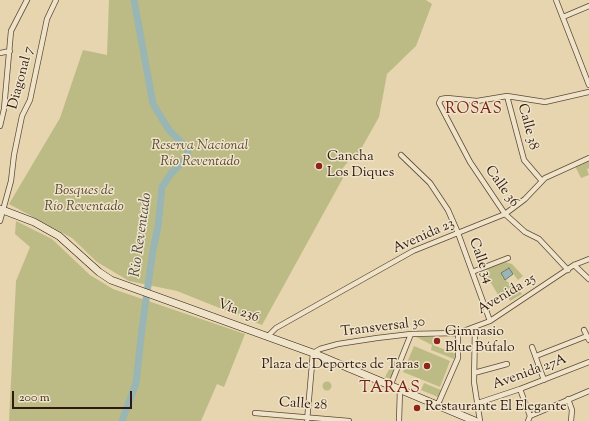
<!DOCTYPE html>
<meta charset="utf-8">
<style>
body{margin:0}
#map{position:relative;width:589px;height:421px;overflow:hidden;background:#e6d5ae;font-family:"Sorts Mill Goudy",serif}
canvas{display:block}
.scale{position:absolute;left:12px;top:391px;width:120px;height:18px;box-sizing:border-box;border:2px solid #301a11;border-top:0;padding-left:5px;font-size:12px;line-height:14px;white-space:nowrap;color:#301a11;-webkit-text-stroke:3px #efe4ca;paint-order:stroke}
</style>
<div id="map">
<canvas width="589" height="421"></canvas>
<div class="scale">200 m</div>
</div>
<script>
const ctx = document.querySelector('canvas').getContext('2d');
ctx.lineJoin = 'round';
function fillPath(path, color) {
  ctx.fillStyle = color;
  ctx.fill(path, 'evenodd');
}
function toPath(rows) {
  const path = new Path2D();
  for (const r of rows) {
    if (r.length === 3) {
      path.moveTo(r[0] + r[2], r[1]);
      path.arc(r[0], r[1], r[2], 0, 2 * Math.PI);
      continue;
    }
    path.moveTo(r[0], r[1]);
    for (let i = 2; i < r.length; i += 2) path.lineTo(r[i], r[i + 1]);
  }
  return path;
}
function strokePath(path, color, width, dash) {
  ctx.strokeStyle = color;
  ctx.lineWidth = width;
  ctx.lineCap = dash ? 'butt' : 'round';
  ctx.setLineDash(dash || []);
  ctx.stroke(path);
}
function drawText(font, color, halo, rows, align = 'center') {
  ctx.font = font + ' "Sorts Mill Goudy",serif';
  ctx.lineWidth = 3;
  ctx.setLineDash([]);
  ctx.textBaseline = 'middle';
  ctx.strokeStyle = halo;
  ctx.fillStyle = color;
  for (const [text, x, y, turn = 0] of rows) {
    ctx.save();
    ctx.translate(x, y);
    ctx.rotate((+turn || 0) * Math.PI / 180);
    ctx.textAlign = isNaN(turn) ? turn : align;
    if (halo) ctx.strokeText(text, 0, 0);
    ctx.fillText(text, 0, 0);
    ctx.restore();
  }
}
const green = toPath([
 [109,0,426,0,432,4,416,46,387,74,379,117,356,158,351,158,338,174,343,178,262,325,177,291,129,281,97,262,72,238,9,204,60,118,83,50,107,55],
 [589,159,589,168,587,169,589,175,581,178,575,166],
 [16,221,52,239,90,275,113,289,245,334,224,387,217,384,201,421,9,421,16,281,30,247,15,234],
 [505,262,512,264,523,276,518,280,509,268,502,277,509,283,516,286,522,294,510,301,506,294,500,298,485,273,487,272,486,269],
 [416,337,433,337,433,345,456,354,454,359,431,350,432,345],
 [414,346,450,361,440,387,403,372],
 [391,360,397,363,390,379,385,377,392,364,390,363],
 [327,386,4.5],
 [424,383,441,390,438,397,421,390]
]);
const water = toPath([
 [509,268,513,274,505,280,501,273,509,268]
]);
const river = toPath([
 [122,421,136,383,142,328,153,250,158,227,162,187,170,175,188,156,187,148,169,130,153,104,134,0]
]);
const street = toPath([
 [556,0,589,85],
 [563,17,589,6],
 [0,53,10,51],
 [507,96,524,160,542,181],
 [0,126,4,109,11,31,27,0],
 [401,155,430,183,448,210,458,233,490,321],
 [0,221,11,181,14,155,22,116,30,100,47,19,56,0],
 [574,265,589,279],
 [568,270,539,239,525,232,505,214,470,162,439,103,441,99,447,98,477,101,507,96,545,102,589,92],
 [472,272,508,258],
 [475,327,474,382,480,421],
 [584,330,589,340],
 [268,336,276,328,413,251,505,214,525,199,545,178,589,158],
 [532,347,544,380],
 [536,356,587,336],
 [474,373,507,364],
 [391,384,411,334],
 [520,389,530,416],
 [568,399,572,410,571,421],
 [478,403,520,389,589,362],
 [438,404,458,358,458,333,490,321,574,265,589,259],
 [255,413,349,421],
 [307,421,313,353,320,349,338,344,377,338,411,334,458,333],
 [399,421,400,389],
 [528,421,530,416,589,391]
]);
const secondary = toPath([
 [0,209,34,222,59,236,99,272,111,280,313,353,475,421]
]);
const markers = [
 [319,166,4,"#8f2418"],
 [437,341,4,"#8f2418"],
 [427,366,4,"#8f2418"],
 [417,408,4,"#8f2418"]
];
const streetNames = [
 ["Diagonal 7",22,78,-75],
 ["Calle 38",527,127,75],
 ["Calle 36",501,187,54],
 ["Avenida 23",424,237,-24],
 ["Calle 34",480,261,70],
 ["Avenida 25",507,295,-31],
 ["Vía 236",238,312,20],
 ["Transversal 30",383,328,-7],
 ["Avenida 27A",530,373,-20],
 ["Calle 28",303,405,4]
];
const parkNames = [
 ["Reserva Nacional",200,147],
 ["Río Reventado",200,163],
 ["Bosques de",84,192],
 ["Río Reventado",84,208]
];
const poiNames = [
 ["Cancha",327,158],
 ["Los Diques",327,174],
 ["Gimnasio",445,333],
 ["Blue Búfalo",445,349],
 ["Plaza de Deportes de Taras",419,366,"right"],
 ["Restaurante El Elegante",425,408]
];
const neighbourhoodNames = [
 ["ROSAS",474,110]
];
const waterNames = [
 ["Rio Reventado",142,235,-82]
];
const quarterNames = [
 ["TARAS",390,389]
];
fillPath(green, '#bcbb85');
fillPath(water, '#99b6b4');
strokePath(water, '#6f7873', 1);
strokePath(river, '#99b6b4', 7);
strokePath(street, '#5e4938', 6);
strokePath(secondary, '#301a11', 8);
strokePath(street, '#efe4ca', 4.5);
strokePath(secondary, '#efe4ca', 7);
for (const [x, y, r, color] of markers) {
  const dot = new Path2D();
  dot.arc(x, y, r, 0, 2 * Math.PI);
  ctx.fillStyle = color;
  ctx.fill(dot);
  strokePath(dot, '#efe4ca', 1.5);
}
drawText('14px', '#301a11', '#efe4ca', streetNames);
drawText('italic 14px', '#5a4a34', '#efe4ca', parkNames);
drawText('14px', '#301a11', '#efe4ca', poiNames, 'left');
ctx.letterSpacing = '1px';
drawText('15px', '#7a1f14', '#efe4ca', neighbourhoodNames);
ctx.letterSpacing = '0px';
drawText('italic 15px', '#504942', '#efe4ca', waterNames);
ctx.letterSpacing = '1px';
drawText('16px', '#7a1f14', '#efe4ca', quarterNames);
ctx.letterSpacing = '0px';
</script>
